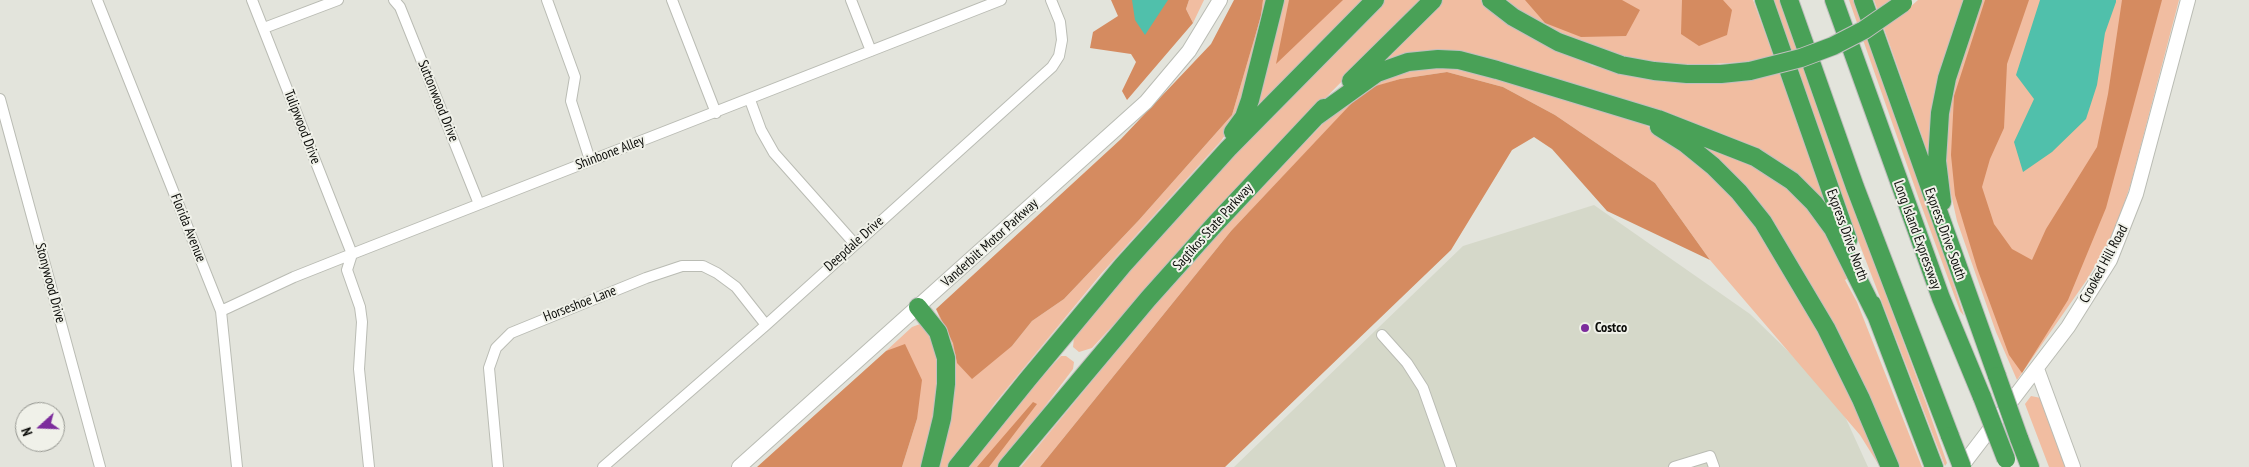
<!DOCTYPE html>
<style>
body{margin:0}
#map{position:relative;width:2249px;height:467px;overflow:hidden;background:#e3e4dc;font-family:"PT Sans Narrow",sans-serif}
canvas{display:block}
.north{position:absolute;left:15px;top:402px;width:50px;height:50px;box-sizing:border-box;background:#f0f1e9;border:1px solid #94958f;border-radius:50%;rotate:250deg;font-size:14px;font-weight:700;line-height:20px;text-align:center;color:#0b0c09}
.north::after{content:'';display:block;margin:auto;width:18px;height:22px;background:#7c2c9c;clip-path:polygon(50% 0,100% 100%,50% 72%,0 100%)}
</style>
<div id="map">
<canvas width="2249" height="467"></canvas>
<div class="north">N</div>
</div>
<script>
const ctx = document.querySelector('canvas').getContext('2d');
ctx.lineJoin = 'round';
function fillPath(path, color) {
  ctx.fillStyle = color;
  ctx.fill(path, 'evenodd');
}
function toPath(rows) {
  const path = new Path2D();
  for (const r of rows) {
    path.moveTo(r[0], r[1]);
    for (let i = 2; i < r.length; i += 2) path.lineTo(r[i], r[i + 1]);
  }
  return path;
}
function strokePath(path, color, width, dash) {
  ctx.strokeStyle = color;
  ctx.lineWidth = width;
  ctx.lineCap = dash ? 'butt' : 'round';
  ctx.setLineDash(dash || []);
  ctx.stroke(path);
}
function drawText(font, color, halo, rows, align = 'center') {
  ctx.font = font + ' "PT Sans Narrow",sans-serif';
  ctx.lineWidth = 4;
  ctx.setLineDash([]);
  ctx.textBaseline = 'middle';
  ctx.strokeStyle = halo;
  ctx.fillStyle = color;
  for (const [text, x, y, turn = 0] of rows) {
    ctx.save();
    ctx.translate(x, y);
    ctx.rotate((+turn || 0) * Math.PI / 180);
    ctx.textAlign = isNaN(turn) ? turn : align;
    if (halo) ctx.strokeText(text, 0, 0);
    ctx.fillText(text, 0, 0);
    ctx.restore();
  }
}
const built = toPath([
 [1594,205,1750,314,1837,399,1868,467,1234,467,1463,246]
]);
const green = toPath([
 [1189,0,1204,0,1193,23,1186,9],
 [1263,0,1270,0,1242,107,1232,125,1221,141,1101,274,995,403,949,467,935,467,950,343,936,309,954,343,957,363,1012,346,1032,321,1064,299,1139,220,1232,115,1261,16],
 [1280,0,1364,0,1245,121],
 [1381,0,1422,0,1284,140,1092,348,1079,352,1073,347,1074,338,1175,212],
 [1439,0,1482,0,1513,26,1593,66,1672,80,1780,70,1828,205,1825,207,1790,170,1540,75,1382,63,1386,55],
 [1507,0,1753,0,1774,57,1744,62,1680,66,1636,61,1554,32,1517,9],
 [1773,0,1781,0,1863,232,1926,403,1947,463,1945,466,1856,235],
 [1849,0,1856,0,1926,200,1964,316,1960,311,1920,202],
 [1874,0,1902,0,1909,8,1918,0,1969,0,1930,155,1926,148],
 [1979,0,2179,0,2131,183,2114,234,2086,281,2017,380,1996,332,1957,221,1946,172,1945,121,1958,55],
 [1407,65,1450,65,1630,116,1684,148,1741,202,1798,285,1886,467,1880,467,1860,435,1710,260,1655,183,1555,115,1503,87,1447,72,1400,79,1365,90,1231,231,1040,467,1021,467,1186,267,1271,177,1347,99],
 [1696,138,1754,162,1815,210,1848,278,1845,280,1857,302,1922,467,1897,467,1839,336,1694,143],
 [920,324,927,325,942,366,925,467,902,467,917,419,886,351,912,327],
 [1061,356,1066,356,1074,362,1073,369,999,467,965,467,991,432],
 [2031,396,2041,398,2067,467,2049,467,2025,404]
]);
const forest = toPath([
 [1111,0,1189,0,1186,9,1193,23,1127,100,1122,91,1136,62,1131,54,1090,48,1093,32,1118,16],
 [1234,0,1263,0,1261,16,1232,115,1139,220,1064,299,1032,321,1012,346,972,379,957,363,953,343,936,309,1121,139,1211,44],
 [1289,0,1343,0,1276,64],
 [1525,0,1622,0,1640,10,1626,36,1581,37,1545,23],
 [1682,0,1723,0,1732,10,1727,35,1699,46,1681,34],
 [1985,0,2029,0,2007,64,2004,128,1990,159,1982,187,1994,224,2012,249,2032,260,2046,229,2097,147,2108,94,2122,0,2162,0,2106,208,2068,300,2022,373,2009,355,1977,268,1955,195,1951,155,1954,96],
 [1447,72,1503,87,1555,115,1655,183,1710,260,1607,211,1552,149,1534,137,1512,150,1451,250,1225,467,1040,467,1231,231,1365,89,1400,79],
 [905,344,922,380,917,419,902,467,757,467,886,351],
 [1033,402,1037,404,989,467,977,467]
]);
const water = toPath([
 [1132,0,1168,0,1145,35,1135,20],
 [2040,0,2116,0,2116,2,2105,33,2097,85,2086,119,2052,152,2023,172,2014,142,2034,99,2016,75]
]);
const street = toPath([
 [97,0,221,311,237,467],
 [252,0,352,254,347,270,360,307,362,322,359,369,369,467],
 [394,0,400,7,479,204],
 [547,0,575,77,571,101,590,160],
 [672,0,716,113],
 [851,0,871,51],
 [264,28,338,0],
 [0,99,100,467],
 [750,100,761,130,774,153,854,243],
 [221,311,294,277,352,254,1001,0],
 [1382,335,1407,363,1423,388,1451,467],
 [498,467,489,368,496,348,511,333,646,278,682,266,703,266,717,273,736,287,766,325],
 [603,467,766,325,1052,67,1059,56,1062,40,1060,22,1051,0],
 [1674,467,1710,456,1714,467]
]);
const secondary = toPath([
 [2037,369,2073,467],
 [739,467,1146,102,1189,51,1220,0],
 [1961,467,2068,327,2110,260,2136,194,2188,0]
]);
const highway = toPath([
 [1491,0,1513,17,1558,42,1621,65,1654,71,1687,74,1721,74,1750,71],
 [1764,0,1848,240],
 [1789,0,1855,187,1950,436],
 [1834,0,1941,298,1982,397],
 [1863,0,1997,376],
 [1351,81,1433,0],
 [1317,116,1377,73,1408,62,1438,59,1459,60,1497,70,1658,119,1755,157,1792,181,1814,203,1833,229,1876,315],
 [1659,127,1686,144,1713,166,1739,192,1763,222,1826,328,1861,399,1890,467],
 [1233,132,1244,117,1250,100,1275,0],
 [1942,202,1937,161,1940,113,1947,78,1973,0],
 [1872,304,1934,467],
 [918,307,938,332,946,358,946,384,942,418,930,467],
 [2019,438,2030,467],
 [957,467,1028,379,1123,265,1228,149,1375,0],
 [1007,467,1148,299,1216,223,1324,108]
]);
const highwayBridge = toPath([
 [1750,71,1801,58,1833,46,1864,30,1903,3],
 [1997,376,2019,438],
 [1982,397,2006,459],
 [1950,436,1962,467]
]);
const markers = [
 [1585,328,5,"#7c2c9c"]
];
const streetNames = [
 ["Suttonwood Drive",438,101,68],
 ["Tulipwood Drive",302,127,69],
 ["Shinbone Alley",610,153,-21],
 ["Sagtikos State Parkway",1213,227,-48],
 ["Florida Avenue",188,228,68],
 ["Express Drive South",1945,234,70],
 ["Express Drive North",1847,235,70],
 ["Long Island Expressway",1917,235,70],
 ["Vanderbilt Motor Parkway",990,243,-42],
 ["Deepdale Drive",854,244,-42],
 ["Crooked Hill Road",2104,264,-62],
 ["Stonywood Drive",50,283,75],
 ["Horseshoe Lane",580,304,-21]
];
const poiNames = [
 ["Costco",1595,328]
];
fillPath(built, '#d5d8c9');
fillPath(green, '#f1bda1');
fillPath(forest, '#d58b60');
fillPath(water, '#50c0ab');
strokePath(street, '#babcb4', 12);
strokePath(secondary, '#babcb4', 16);
strokePath(highway, '#c0c0bf', 20);
strokePath(street, '#fff', 10);
strokePath(secondary, '#fff', 14);
strokePath(highway, '#49a157', 18);
strokePath(highwayBridge, '#c0c0bf', 20, []);
strokePath(highwayBridge, '#49a157', 18);
for (const [x, y, r, color] of markers) {
  const dot = new Path2D();
  dot.arc(x, y, r, 0, 2 * Math.PI);
  ctx.fillStyle = color;
  ctx.fill(dot);
  strokePath(dot, '#f0f1e9', 2);
}
drawText('14px', '#0b0c09', '#f0f1e9', streetNames);
drawText('bold 14px', '#0b0c09', '#f0f1e9', poiNames, 'left');
</script>
